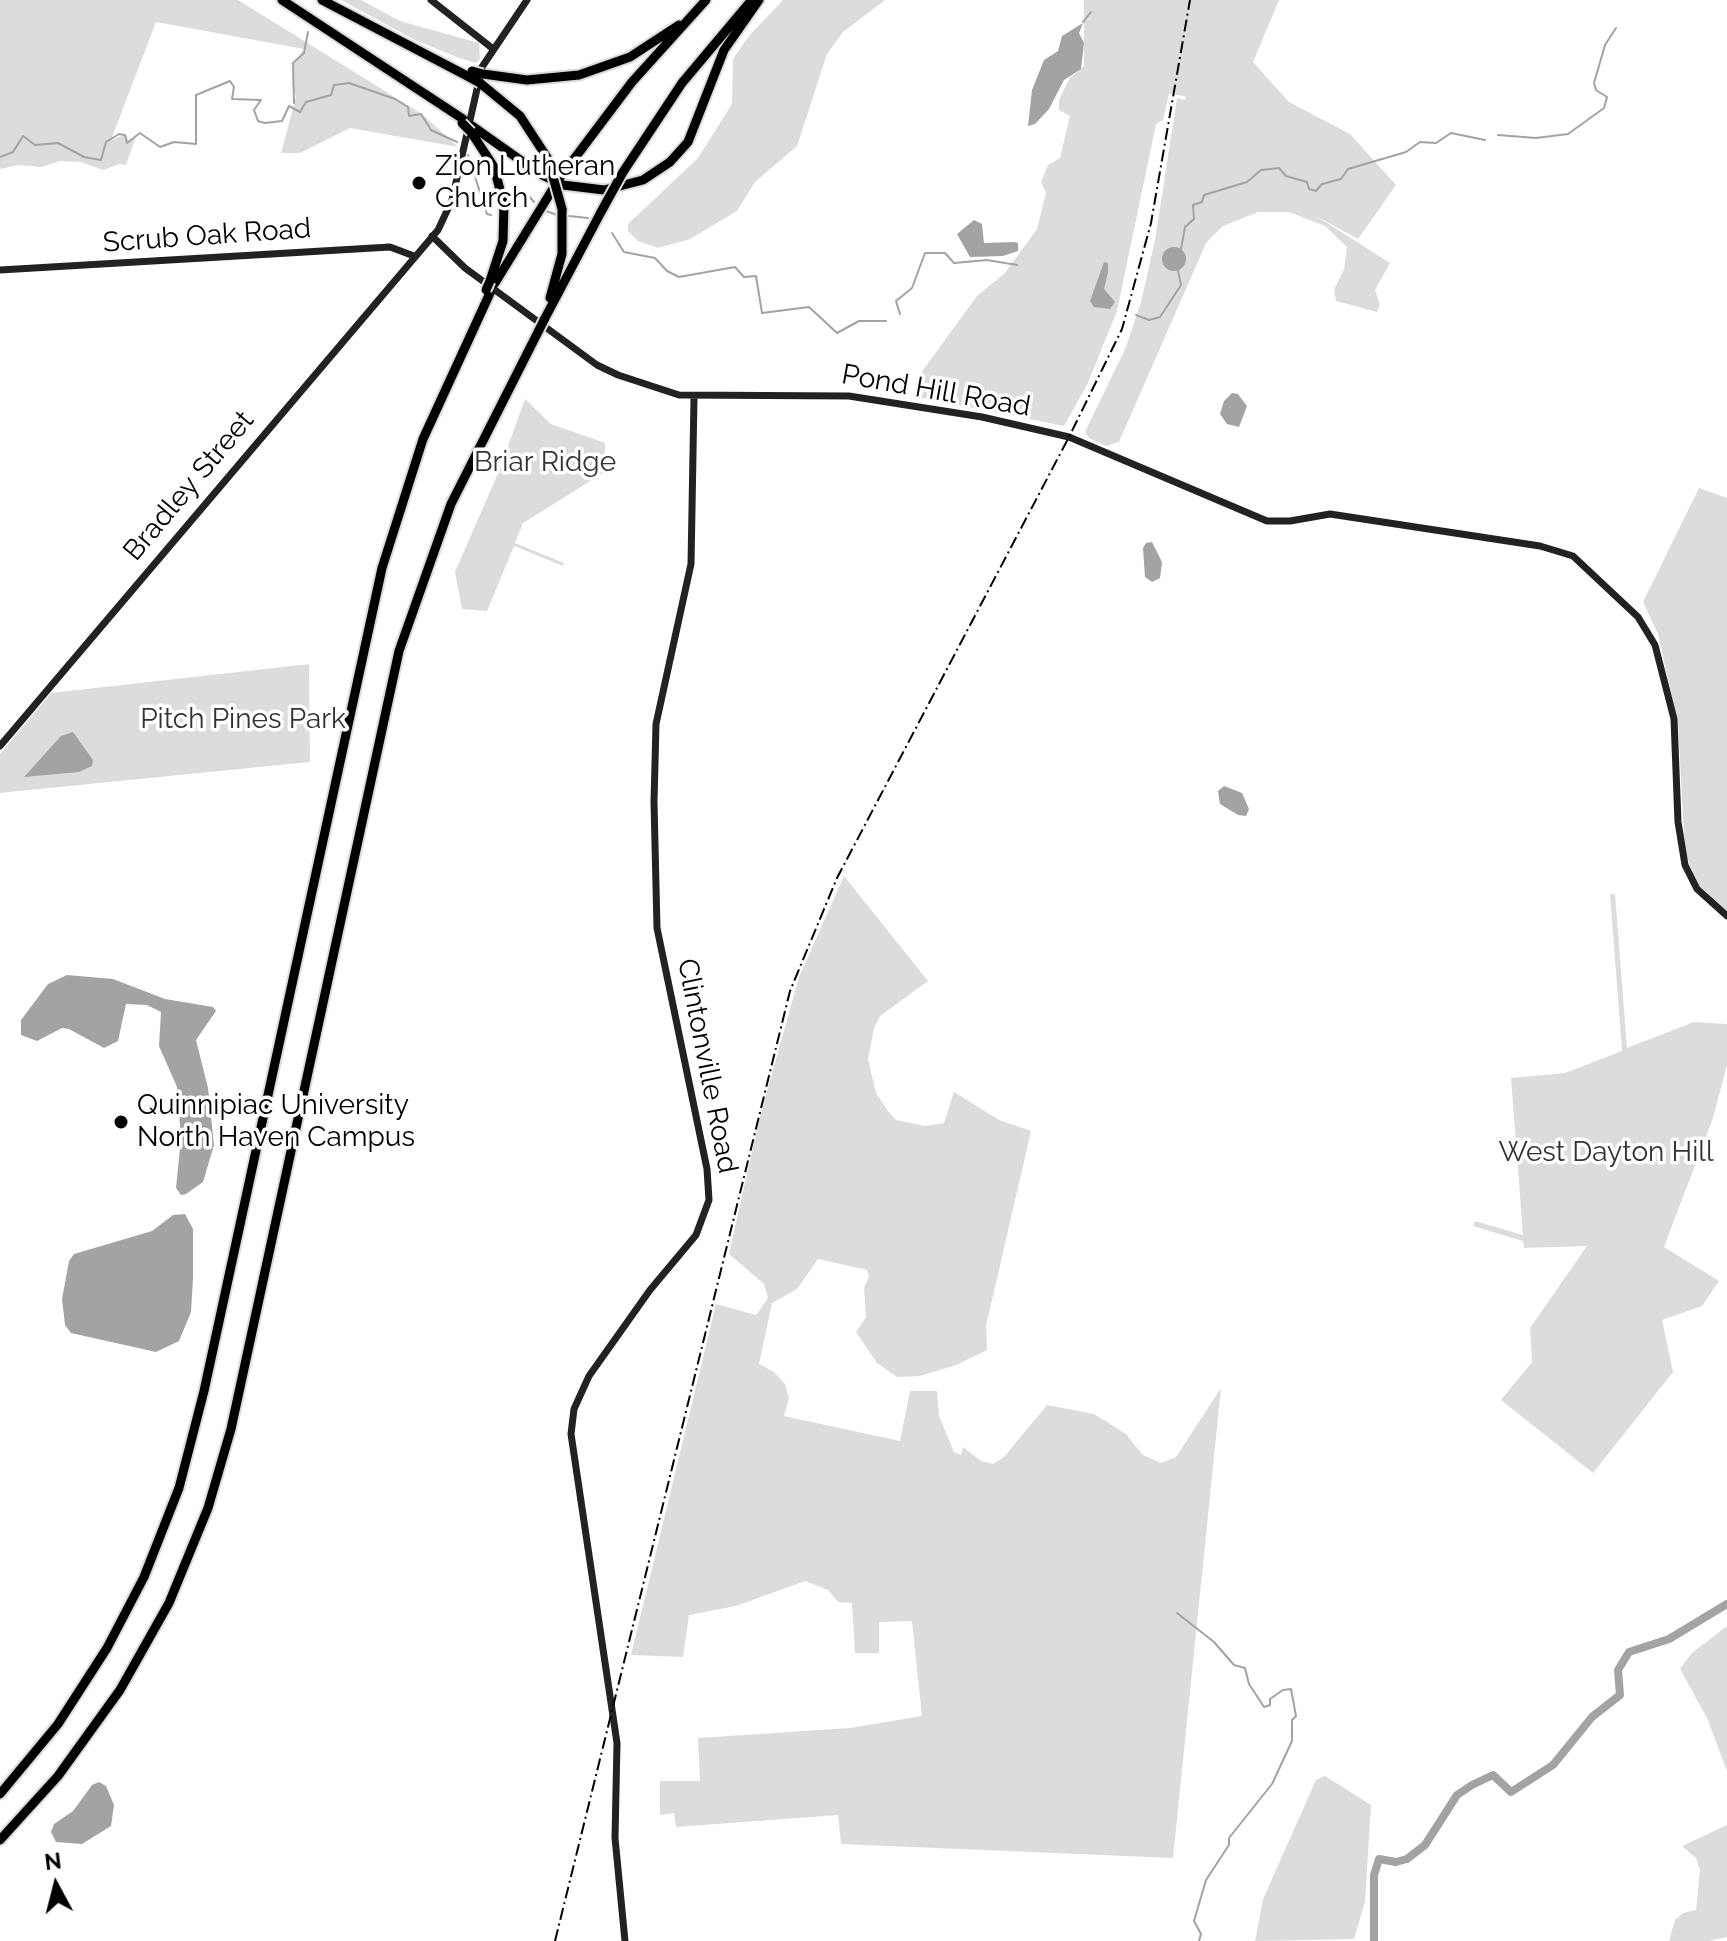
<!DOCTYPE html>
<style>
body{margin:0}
#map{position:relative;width:1727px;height:1941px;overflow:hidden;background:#fff;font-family:Raleway,sans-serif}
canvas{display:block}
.north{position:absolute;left:16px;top:1845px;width:80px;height:80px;-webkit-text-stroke:6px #fff;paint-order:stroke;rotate:353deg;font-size:22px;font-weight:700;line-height:32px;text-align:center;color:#000}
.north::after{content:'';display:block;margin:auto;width:28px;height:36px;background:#000;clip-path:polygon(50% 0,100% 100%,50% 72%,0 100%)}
</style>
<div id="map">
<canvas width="1727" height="1941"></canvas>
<div class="north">N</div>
</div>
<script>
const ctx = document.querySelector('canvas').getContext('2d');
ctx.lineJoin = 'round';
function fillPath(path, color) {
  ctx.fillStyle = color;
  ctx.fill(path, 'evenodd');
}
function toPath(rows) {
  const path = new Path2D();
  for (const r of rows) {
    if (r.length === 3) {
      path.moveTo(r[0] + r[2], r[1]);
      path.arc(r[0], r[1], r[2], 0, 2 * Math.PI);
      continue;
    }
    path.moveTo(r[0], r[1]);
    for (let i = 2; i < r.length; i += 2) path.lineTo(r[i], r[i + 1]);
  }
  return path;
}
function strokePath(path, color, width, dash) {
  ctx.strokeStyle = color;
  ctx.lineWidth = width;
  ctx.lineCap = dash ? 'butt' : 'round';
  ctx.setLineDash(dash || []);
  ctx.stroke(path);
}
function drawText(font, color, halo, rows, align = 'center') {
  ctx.font = font + ' Raleway,sans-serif';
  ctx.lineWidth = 7;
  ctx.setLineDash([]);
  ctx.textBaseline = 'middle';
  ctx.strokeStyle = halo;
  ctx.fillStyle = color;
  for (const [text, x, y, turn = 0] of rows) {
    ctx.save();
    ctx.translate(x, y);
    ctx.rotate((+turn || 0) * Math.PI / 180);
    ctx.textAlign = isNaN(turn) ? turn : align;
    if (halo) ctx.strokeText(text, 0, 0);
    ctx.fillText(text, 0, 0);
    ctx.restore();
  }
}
const green = toPath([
 [0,0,238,0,422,114,458,147,350,128,300,153,281,153,296,97,292,84,293,65,304,49,156,22,111,140,126,134,129,142,137,133,126,165,120,164,103,170,81,162,60,161,41,167,19,165,0,169],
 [341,0,361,0,400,21,479,43,480,59,476,63,459,58,413,39],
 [783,0,885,0,843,32,827,54,797,146,755,182,737,211,690,239,658,248,638,241,628,231,628,224,698,158,732,104,733,59,749,36],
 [1084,0,1279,0,1253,62,1289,102,1350,134,1396,185,1358,239,1316,216,1390,263,1375,290,1380,305,1377,312,1336,301,1334,290,1344,269,1347,247,1325,226,1289,212,1258,212,1223,226,1206,243,1119,442,1106,446,1089,438,1085,432,1126,347,1141,302,1155,240,1177,98,1186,100,1185,96,1169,94,1163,120,1156,124,1117,311,1087,385,1064,426,914,396,923,370,977,296,1005,273,1037,229,1046,193,1041,182,1048,165,1060,158,1070,116,1059,110,1059,100,1069,79,1084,66],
 [525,399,551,424,605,443,605,472,523,523,515,543,564,563,563,566,514,546,487,611,462,609,455,572,499,471],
 [1699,488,1727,498,1727,912,1700,889,1685,853,1678,724,1658,634,1643,602],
 [309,664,310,762,0,793,0,754,51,693],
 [844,876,928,981,880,1016,874,1028,868,1059,876,1093,888,1111,896,1120,925,1126,944,1123,954,1092,999,1120,1031,1131,986,1326,987,1350,956,1365,920,1376,897,1377,877,1363,856,1332,866,1317,864,1288,869,1276,867,1270,818,1259,797,1289,772,1303,759,1364,774,1372,785,1384,789,1398,784,1416,900,1441,910,1391,937,1391,939,1416,954,1452,961,1455,963,1447,981,1461,993,1464,1004,1457,1047,1405,1094,1414,1126,1434,1143,1455,1161,1463,1176,1457,1221,1388,1173,1858,841,1844,838,1815,676,1827,674,1813,660,1815,660,1781,700,1781,698,1738,850,1728,922,1716,912,1621,879,1622,879,1653,855,1653,852,1603,838,1602,828,1590,805,1581,736,1606,689,1615,683,1657,631,1655,716,1304,756,1315,768,1298,764,1284,729,1254,760,1116,799,977],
 [1610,894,1615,894,1627,1048,1694,1022,1727,1024,1727,1065,1713,1118,1664,1247,1719,1281,1702,1306,1662,1320,1673,1372,1593,1473,1501,1400,1532,1362,1530,1328,1587,1246,1524,1248,1523,1241,1473,1226,1475,1221,1523,1235,1511,1078,1565,1073,1622,1051],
 [1727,1626,1727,1771,1707,1718,1680,1669,1692,1653],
 [1325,1776,1371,1805,1365,1902,1354,1939,1255,1941,1263,1899,1316,1780],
 [1727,1825,1727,1937,1710,1941,1669,1941,1675,1920,1683,1913,1696,1910,1700,1870,1696,1858,1682,1846]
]);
const water = toPath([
 [1083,23,1079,33,1084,43,1081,69,1064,80,1049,109,1035,124,1028,126,1032,90,1044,60,1058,51,1062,36],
 [974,220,982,224,984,243,1014,242,1018,243,1018,251,1003,256,970,257,957,234],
 [1174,259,12],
 [1104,262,1108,263,1108,272,1104,289,1115,302,1110,309,1094,307,1090,301],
 [1232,393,1238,394,1247,406,1239,427,1227,424,1220,414,1224,401],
 [1152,542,1162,562,1160,578,1152,582,1145,577,1143,548,1146,543],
 [73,732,93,760,92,766,79,772,24,777,61,736],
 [1224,786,1242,793,1249,809,1246,816,1238,815,1220,804,1218,791],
 [67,975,113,979,165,999,213,1007,216,1011,196,1040,208,1088,214,1145,203,1182,186,1194,181,1195,176,1188,181,1138,177,1087,159,1046,161,1012,147,1005,126,1004,118,1041,104,1048,69,1029,62,1028,37,1041,21,1035,21,1020,48,984],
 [185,1214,193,1229,193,1278,191,1312,179,1341,156,1352,71,1333,65,1325,62,1299,69,1261,74,1254,152,1231,173,1215],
 [99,1782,106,1786,114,1805,111,1826,82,1844,56,1842,51,1832,54,1824,73,1811,92,1785]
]);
const stream = toPath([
 [1083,22,1091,12],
 [294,103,293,63,304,53,308,32],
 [1498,135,1536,138,1568,134,1604,108,1607,97,1596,90,1594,83,1605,45,1616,28],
 [468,155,487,214,491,215],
 [0,157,13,152,23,136,35,145,58,143,84,157,101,160,106,142,119,134,125,135,127,143,140,133,160,147,174,142,196,144,196,95,230,81,234,87,232,99,261,100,254,110,258,121,265,123,282,121,289,106,300,112,306,102,331,95,334,85,349,83,395,99,408,107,409,116,421,114,431,130,457,142],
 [510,198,527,194,534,202],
 [546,211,557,215],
 [569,216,588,218],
 [612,233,624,252,655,258,667,271,679,277,735,267,744,277,756,276,762,313,809,307,837,333,859,321,886,321],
 [1181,249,1185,227,1194,219,1193,205,1202,202,1204,195,1247,182,1261,170,1279,168,1286,176,1307,182,1309,189,1316,191,1322,184,1341,179,1348,169,1406,152,1420,142,1436,143,1451,133,1485,140],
 [900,314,896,301,912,288,925,253,945,253,954,263,987,260,1017,265],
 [1136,315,1149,320,1160,317,1181,285,1178,271],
 [1177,1613,1214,1642,1234,1665,1245,1668,1249,1684,1264,1707,1270,1705,1270,1699,1283,1690,1291,1689,1296,1716,1292,1720,1292,1741,1272,1784,1229,1838,1229,1845,1206,1880,1194,1921,1201,1934,1199,1941]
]);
const river = toPath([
 [1374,1941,1374,1875,1379,1859,1396,1862,1407,1859,1425,1845,1457,1795,1472,1785,1493,1775,1511,1792,1553,1765,1592,1717,1620,1695,1618,1670,1629,1652,1669,1639,1727,1604]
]);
const secondary = toPath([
 [431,0,492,48],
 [432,236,465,268,597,365,618,375,679,395,849,396,982,417,1069,437,1267,521,1290,521,1330,514,1540,546,1573,556,1638,617,1655,645,1674,719,1678,822,1685,865,1697,889,1727,916],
 [0,270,390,247,414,256],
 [0,746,438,230,452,200,482,67,527,0],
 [625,1941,615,1838,617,1743,571,1434,574,1409,589,1376,650,1290,696,1235,709,1200,707,1169,657,928,654,802,656,724,691,564,694,398]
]);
const highway = toPath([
 [282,0,463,119],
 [322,0,471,78],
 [483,74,527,80,579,75,630,57,679,25],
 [480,83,520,116,548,159],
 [472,126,540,174,563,185,604,190,643,180,670,162,688,142,724,50,759,0],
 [471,132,494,167,504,205,503,241,490,281],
 [623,172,682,83,750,2],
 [559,179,632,82,706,0],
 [495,283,554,187],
 [550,298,562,254,562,209],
 [544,320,601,212],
 [0,1794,58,1724,107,1648,144,1577,179,1488,204,1391,382,568,423,439,490,293],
 [0,1840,58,1776,120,1690,169,1603,208,1508,231,1429,399,651,451,504,539,330]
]);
const rail = toPath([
 [555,1941,790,991,837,878,1069,437,1122,329,1151,223,1190,0]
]);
const highwayBridge = toPath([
 [472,71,483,74],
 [471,78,480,83],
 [462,123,471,132],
 [548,159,562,209],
 [601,212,623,172],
 [486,290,490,281],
 [539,330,544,320]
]);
const markers = [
 [419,183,8,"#000"],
 [121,1122,8,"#000"]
];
const poiNames = [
 ["Zion Lutheran",435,167],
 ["Church",435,199],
 ["Quinnipiac University",137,1106],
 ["North Haven Campus",137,1138]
];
const streetNames = [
 ["Scrub Oak Road",207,236,-4],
 ["Pond Hill Road",936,391,10],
 ["Bradley Street",189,486,-50],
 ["Clintonville Road",707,1066,79]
];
const parkNames = [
 ["Briar Ridge",545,463],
 ["Pitch Pines Park",243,720],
 ["West Dayton Hill",1606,1153]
];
fillPath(green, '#dcdcdc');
fillPath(water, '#a3a3a3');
strokePath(stream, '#a3a3a3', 2);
strokePath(river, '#a3a3a3', 8);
strokePath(highway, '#dbdbdb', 13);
strokePath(secondary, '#222', 7);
strokePath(highway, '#000', 9);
strokePath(rail, '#000', 2, [12, 4, 2, 4]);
strokePath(highwayBridge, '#dbdbdb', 13, []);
strokePath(highwayBridge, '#000', 9);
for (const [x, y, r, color] of markers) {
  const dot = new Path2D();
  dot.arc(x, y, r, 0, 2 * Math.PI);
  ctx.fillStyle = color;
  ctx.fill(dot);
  strokePath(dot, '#fff', 3);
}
drawText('28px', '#000', '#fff', poiNames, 'left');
drawText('28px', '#000', '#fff', streetNames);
drawText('28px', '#333', '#fff', parkNames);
</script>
